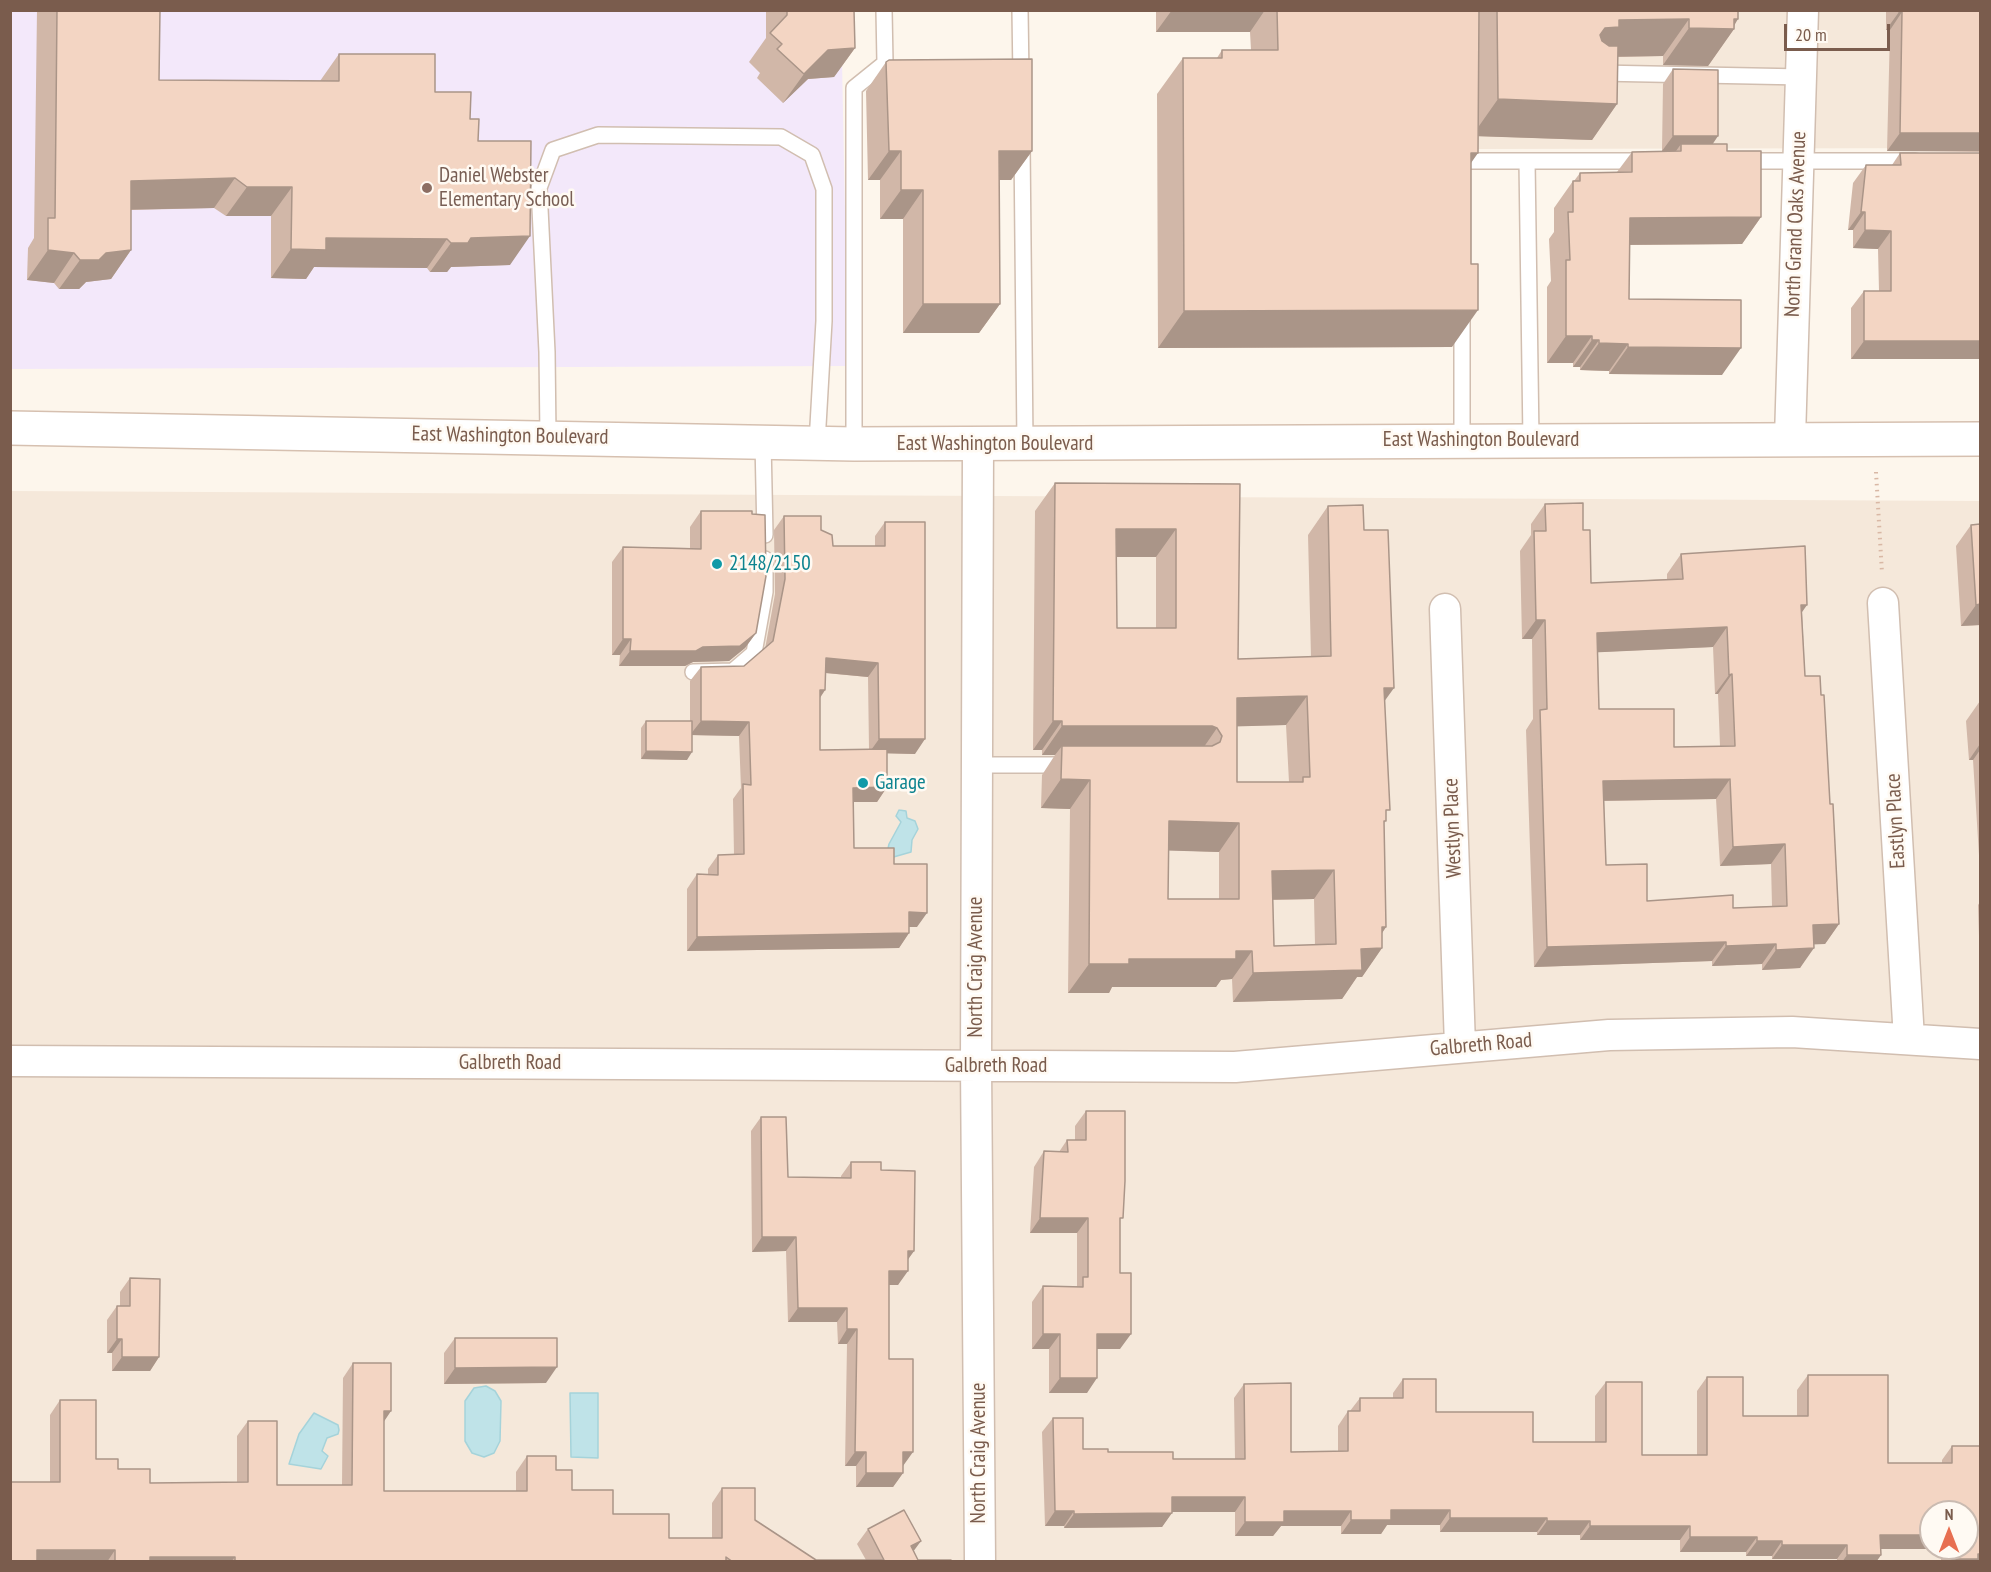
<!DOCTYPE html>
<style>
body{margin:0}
#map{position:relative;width:1991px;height:1572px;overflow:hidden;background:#fdf6ec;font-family:"PT Sans Narrow",sans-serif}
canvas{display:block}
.frame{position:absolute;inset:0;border:12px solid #7a5c4d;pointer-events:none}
.north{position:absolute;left:1919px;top:1500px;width:60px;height:60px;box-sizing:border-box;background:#fffaf3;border:2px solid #cabbb1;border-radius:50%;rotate:0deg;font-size:16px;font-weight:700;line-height:24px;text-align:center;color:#7a5c4d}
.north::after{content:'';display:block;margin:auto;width:21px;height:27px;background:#e76f51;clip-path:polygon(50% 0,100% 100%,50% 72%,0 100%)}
.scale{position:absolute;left:1784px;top:24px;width:106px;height:27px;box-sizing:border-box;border:3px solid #7a5c4d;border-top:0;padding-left:8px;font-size:18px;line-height:21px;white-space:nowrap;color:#7a5c4d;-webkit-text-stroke:4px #fffaf3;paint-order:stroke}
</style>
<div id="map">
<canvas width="1991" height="1572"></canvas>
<div class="frame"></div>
<div class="north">N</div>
<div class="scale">20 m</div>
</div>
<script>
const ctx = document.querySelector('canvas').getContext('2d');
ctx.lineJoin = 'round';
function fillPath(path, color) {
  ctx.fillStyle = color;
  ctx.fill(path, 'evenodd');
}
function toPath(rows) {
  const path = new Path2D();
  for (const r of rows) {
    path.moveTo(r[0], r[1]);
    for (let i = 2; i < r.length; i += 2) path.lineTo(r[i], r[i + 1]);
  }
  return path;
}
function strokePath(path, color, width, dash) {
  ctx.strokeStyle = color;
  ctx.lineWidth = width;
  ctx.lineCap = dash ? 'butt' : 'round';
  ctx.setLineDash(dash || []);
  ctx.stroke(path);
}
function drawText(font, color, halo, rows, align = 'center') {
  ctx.font = font + ' "PT Sans Narrow",sans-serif';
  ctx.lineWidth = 5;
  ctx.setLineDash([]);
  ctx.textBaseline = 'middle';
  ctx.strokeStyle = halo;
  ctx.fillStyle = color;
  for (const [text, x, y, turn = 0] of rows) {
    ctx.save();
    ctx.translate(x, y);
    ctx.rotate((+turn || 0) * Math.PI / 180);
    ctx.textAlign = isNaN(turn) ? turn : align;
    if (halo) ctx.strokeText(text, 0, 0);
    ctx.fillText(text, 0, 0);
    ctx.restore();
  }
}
const residential = toPath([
 [1474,11,1980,11,1980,148,1474,149],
 [11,491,1980,501,1980,1561,11,1562],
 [1931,1512,1967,1512,1967,1548,1931,1548]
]);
const education = toPath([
 [10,11,841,11,848,366,11,369]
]);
const water = toPath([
 [899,810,906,811,907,818,915,821,918,829,912,840,911,852,890,858,887,853,889,844,901,822,896,816,899,810],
 [486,1386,495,1391,501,1401,500,1441,494,1453,484,1457,472,1453,465,1441,465,1401,474,1388,486,1386],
 [570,1393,598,1393,598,1458,571,1457,570,1393],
 [314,1413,338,1425,339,1430,338,1434,327,1438,322,1451,328,1456,321,1469,289,1464,299,1434,314,1413]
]);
const path = toPath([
 [1876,472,1882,573]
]);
const service = toPath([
 [1020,10,1021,78],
 [1599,73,1803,77],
 [1022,144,1025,444],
 [1463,161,1645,161],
 [1527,161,1531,440],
 [1741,161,1915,161],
 [548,436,547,352,539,188,553,150,598,135,781,137,812,155,824,189,824,321,817,443],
 [1462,440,1462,313],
 [763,442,765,535],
 [854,444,854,88,885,63,884,10],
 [693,672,733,671,754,653,765,592,765,559],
 [976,765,1069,765]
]);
const minor = toPath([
 [1790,438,1803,10],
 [978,444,976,1065,980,1562],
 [1883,603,1909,1039],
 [1445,609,1460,1046],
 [10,1061,1235,1067,1609,1035,1792,1032,1980,1044]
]);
const secondary = toPath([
 [10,428,854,444,1980,439]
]);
const wall = toPath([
 [37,10,160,10,159,80,320,81,339,54,435,92,470,119,478,141,510,265,451,267,447,272,430,272,427,268,314,267,306,279,271,278,271,216,226,216,214,208,131,210,131,250,111,279,86,282,79,289,59,289,54,283,27,280,28,248,34,238],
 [766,10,854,10,855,48,834,77,808,79,783,103,757,78,760,73,749,62,766,38],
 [1156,10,1738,10,1734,29,1708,66,1663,65,1663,56,1618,57,1617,104,1592,140,1478,136,1471,163,1452,347,1158,348,1157,94,1183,58,1217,58,1222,50,1251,50,1250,32,1156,32],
 [1886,10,1980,10,1980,152,1887,151,1890,30,1886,30],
 [886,62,1032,151,1011,180,999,180,1000,304,979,333,903,333,903,219,880,219,880,180,868,180,866,91],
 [1673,69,1713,144,1727,151,1761,217,1742,244,1629,245,1629,299,1722,375,1609,374,1609,371,1580,370,1580,367,1573,367,1573,363,1547,363,1547,287,1551,281,1549,239,1554,232,1554,208,1573,181,1574,181,1580,173,1617,172,1632,152,1662,151,1663,84],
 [1900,153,1980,153,1980,359,1851,359,1851,308,1864,291,1879,291,1878,249,1853,248,1853,230,1848,230,1853,183,1866,165,1892,165],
 [1055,483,1240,484,1238,659,1311,657,1308,535,1328,506,1364,530,1385,700,1386,816,1384,824,1386,927,1382,933,1382,948,1362,977,1357,977,1342,999,1233,1002,1232,979,1221,980,1216,987,1112,987,1109,993,1068,993,1070,809,1041,808,1042,775,1055,755,1042,755,1042,750,1033,750,1035,511],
 [1116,557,1156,557,1156,628,1117,628],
 [1286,725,1289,782,1237,782,1237,726],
 [1168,850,1219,852,1219,899,1168,899],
 [1314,899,1315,945,1274,946,1273,900],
 [1545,504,1583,530,1591,583,1667,579,1667,574,1681,554,1802,612,1805,676,1830,804,1839,924,1825,944,1814,944,1800,968,1762,970,1762,964,1712,966,1712,961,1534,967,1526,730,1533,719,1532,639,1522,639,1520,551,1531,535,1531,524],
 [1713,647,1715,694,1718,694,1720,746,1674,747,1599,709,1598,652],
 [1716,799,1720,866,1771,864,1772,906,1733,908,1647,901,1606,865,1604,801],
 [701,511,756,633,745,648,729,661,693,662,685,666,619,666,620,655,612,655,612,562,623,547,690,548,690,527],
 [784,516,821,530,833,546,875,546,875,536,885,522,915,754,887,753,887,787,877,802,854,802,854,848,894,864,917,927,909,927,909,933,899,948,687,951,687,889,697,874,708,875,708,869,718,855,734,855,733,799,741,788,739,736,692,735,687,760,641,759,641,728,646,721,690,721,690,681,701,667,744,666,765,649,775,594,774,530],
 [825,673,868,677,869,749,820,750,820,698,825,690],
 [1980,524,1980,633,1980,625,1961,626,1956,546,1971,525],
 [1980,701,1980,871,1973,760,1969,760,1966,721],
 [1980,902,1980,967,1978,905],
 [1086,1111,1120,1222,1120,1349,1097,1349,1087,1393,1049,1393,1049,1349,1032,1349,1032,1302,1043,1286,1076,1287,1077,1286,1077,1233,1030,1233,1034,1167,1044,1151,1059,1152,1067,1140,1075,1140,1075,1126],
 [761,1117,788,1177,841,1178,841,1176,851,1162,881,1170,914,1251,908,1259,898,1285,889,1285,889,1359,903,1466,903,1473,893,1487,856,1487,856,1466,845,1466,847,1344,838,1344,837,1322,788,1322,786,1251,752,1252,751,1131],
 [130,1278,159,1357,150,1371,112,1371,112,1353,107,1353,107,1320,117,1306,120,1306,120,1292],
 [455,1338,546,1383,444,1384,444,1353],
 [353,1363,384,1421,384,1491,516,1491,516,1472,527,1456,556,1470,572,1490,613,1514,669,1538,712,1538,712,1503,722,1488,755,1520,816,1560,866,1560,857,1544,868,1529,914,1551,918,1560,949,1562,10,1562,50,1482,50,1415,60,1400,96,1459,150,1483,237,1483,237,1436,248,1421,277,1485,342,1485,343,1378],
 [1808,1375,1888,1463,1942,1463,1942,1460,1952,1446,1980,1562,1941,1562,1941,1549,1881,1549,1881,1555,1876,1562,1837,1562,1837,1559,1772,1559,1772,1556,1746,1556,1746,1552,1680,1552,1680,1540,1580,1540,1580,1535,1537,1535,1537,1532,1440,1532,1440,1525,1387,1525,1381,1534,1341,1534,1341,1526,1281,1526,1273,1536,1235,1536,1235,1512,1172,1512,1162,1527,1064,1528,1064,1526,1045,1526,1042,1432,1053,1418,1083,1449,1108,1452,1173,1459,1235,1459,1234,1398,1244,1384,1291,1452,1338,1451,1338,1426,1348,1411,1350,1411,1360,1398,1393,1398,1393,1393,1403,1379,1436,1412,1533,1442,1595,1442,1595,1396,1606,1382,1642,1455,1697,1455,1697,1391,1707,1377,1743,1416,1797,1416,1797,1390],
 [1967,1512,1967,1548,1931,1548]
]);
const shadedWall = toPath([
 [1172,10,1265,10,1250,32,1156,32],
 [1899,12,1902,12,1890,30,1886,30],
 [1689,19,1663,56,1598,57,1579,65,1605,28,1619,20],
 [1734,19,1738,19,1732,29,1734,29,1708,66,1663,65,1689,28],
 [855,48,834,77,808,79,783,103,804,74,828,50],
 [1498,99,1617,104,1592,140,1472,136],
 [1900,133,1980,133,1980,151,1887,151],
 [1673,136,1718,136,1708,151,1681,144,1676,151,1662,151],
 [889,151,901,151,880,180,868,180],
 [999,151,1032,151,1011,180,979,180],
 [1471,153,1478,153,1452,190],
 [235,178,214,208,111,210,131,181],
 [247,187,292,187,271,216,226,216],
 [901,190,923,190,903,219,880,219],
 [1861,212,1865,212,1853,230,1848,230],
 [1761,217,1742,244,1611,245,1630,218],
 [1865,230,1891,231,1878,249,1853,248],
 [530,236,510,265,451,267,447,272,430,272,451,243,471,238],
 [326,238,447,239,427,268,314,267,306,279,271,278,291,249],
 [48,250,74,253,54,283,27,280],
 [131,250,111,279,86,282,79,289,59,289,80,260,106,253],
 [923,304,1000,304,979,333,903,333],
 [1478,310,1452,347,1158,348,1184,311],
 [1566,336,1592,336,1573,363,1547,363],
 [1592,340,1599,340,1580,367,1573,367],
 [1864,341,1980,341,1980,359,1851,359],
 [1599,343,1628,344,1609,371,1580,370],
 [1628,347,1741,348,1722,375,1609,374],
 [1116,529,1176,529,1156,557,1096,557],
 [1980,604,1980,625,1961,626,1976,605],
 [1801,605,1807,605,1793,625],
 [1536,620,1545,620,1532,639,1522,639],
 [1727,627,1713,647,1583,653,1597,633],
 [756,633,745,648,729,661,693,662,685,666,619,666,630,651,703,647],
 [623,639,631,639,620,655,612,655],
 [826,658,878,663,868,677,816,672],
 [1732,674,1718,694,1715,694,1729,675],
 [1384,688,1394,688,1373,717],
 [820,690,825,690,815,705],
 [1307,696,1286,725,1217,727,1237,698],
 [701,721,749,722,739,736,690,735],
 [1053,721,1062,721,1042,750,1033,750],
 [1062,726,1212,726,1217,728,1197,757,1062,746,1055,755,1042,755],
 [879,739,925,739,915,754,869,753],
 [1980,744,1980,750,1973,760,1969,760],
 [646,751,692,752,687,760,641,759],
 [1061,779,1090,780,1070,809,1041,808],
 [1730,779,1716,799,1589,801,1603,781],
 [887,787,877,802,843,802,853,788],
 [1169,821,1239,823,1219,852,1149,850],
 [1785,844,1771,864,1720,866,1733,847],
 [1334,870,1314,899,1252,900,1272,871],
 [909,912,927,913,917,927,899,927],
 [1839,924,1825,944,1799,945,1813,925],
 [1382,927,1386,927,1372,948,1382,948,1362,977,1357,977,1342,999,1233,1002,1253,973,1361,949],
 [909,933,899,948,687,951,697,937],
 [1726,942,1712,961,1534,967,1547,947],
 [1776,944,1762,964,1712,966,1726,946],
 [1814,948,1800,968,1762,970,1776,950],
 [1236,951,1252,951,1232,979,1221,980,1216,987,1112,987,1109,993,1068,993,1089,964,1129,959],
 [1040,1218,1088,1218,1077,1233,1030,1233],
 [762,1237,796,1237,786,1251,752,1252],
 [908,1251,914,1251,904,1265],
 [889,1271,908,1271,898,1285,879,1285],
 [798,1308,847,1308,837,1322,788,1322],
 [847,1329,857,1329,847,1344,838,1344],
 [1043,1334,1060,1334,1049,1349,1032,1349],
 [1097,1334,1131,1334,1120,1349,1087,1349],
 [117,1339,122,1339,112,1353,107,1353],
 [122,1357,159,1357,150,1371,112,1371],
 [557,1367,546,1383,444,1384,455,1368],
 [1060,1378,1097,1378,1087,1393,1049,1393],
 [384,1411,391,1411,381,1426],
 [855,1452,866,1452,856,1466,845,1466],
 [903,1452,913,1452,903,1466],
 [866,1473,903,1473,893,1487,856,1487],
 [1172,1497,1245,1497,1235,1512,1162,1512],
 [1391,1510,1450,1510,1440,1525,1387,1525,1381,1534,1341,1534,1351,1520],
 [1055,1511,1074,1511,1064,1526,1045,1526],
 [1284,1511,1351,1511,1341,1526,1281,1526,1273,1536,1235,1536,1245,1522],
 [1172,1513,1162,1527,1064,1528,1074,1514],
 [1450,1518,1547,1518,1537,1532,1440,1532],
 [1547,1521,1590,1521,1580,1535,1537,1535],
 [1590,1526,1690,1526,1680,1540,1580,1540],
 [1880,1535,1931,1535,1931,1548,1942,1548,1941,1549,1870,1549],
 [1690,1537,1757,1537,1746,1552,1680,1552],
 [921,1541,910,1556,911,1546],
 [1757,1541,1782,1541,1772,1556,1746,1556],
 [1782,1545,1847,1545,1837,1559,1772,1559],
 [37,1550,115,1550,107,1562,29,1562],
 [1978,1554,1980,1554,1980,1562,1949,1562,1951,1559],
 [1847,1555,1881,1555,1876,1562,1842,1562],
 [150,1557,235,1557,231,1562,146,1562]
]);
const building = toPath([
 [57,10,160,10,159,80,339,81,339,54,435,54,435,92,471,92,470,119,479,119,478,141,531,141,530,236,471,238,468,243,451,243,447,239,326,238,326,250,291,249,292,187,247,187,235,178,131,181,131,250,106,253,99,260,80,260,74,253,48,250,48,218,55,218,57,10],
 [787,10,854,10,855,48,828,50,804,74,777,49,782,44,770,33,787,15,787,10],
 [1277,10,1479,10,1478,153,1471,153,1471,264,1478,264,1478,310,1184,311,1183,58,1222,58,1222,50,1278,50,1277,10],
 [1497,10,1738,10,1738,19,1734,19,1734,29,1689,28,1689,19,1619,20,1619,27,1605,28,1600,35,1602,41,1609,46,1618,46,1617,104,1498,99,1497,10],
 [1899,10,1980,10,1980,133,1900,133,1902,12,1899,12,1899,10],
 [1032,59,1032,151,999,151,1000,304,923,304,923,190,901,190,901,151,889,151,886,62,889,60,1032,59],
 [1673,69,1718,70,1718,136,1673,136,1673,69],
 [1681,144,1727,144,1727,151,1761,151,1761,217,1630,218,1629,299,1741,300,1741,348,1628,347,1628,344,1599,343,1599,340,1592,340,1592,336,1566,336,1566,260,1570,260,1568,212,1573,212,1573,181,1580,181,1580,173,1632,172,1632,152,1681,151,1681,144],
 [1900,153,1980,153,1980,341,1864,341,1864,291,1891,291,1891,231,1865,230,1865,212,1861,212,1866,165,1901,165,1900,153],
 [1055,483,1240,484,1238,659,1331,656,1328,506,1363,505,1364,530,1388,530,1394,688,1384,688,1390,810,1386,810,1386,821,1384,821,1386,927,1382,927,1382,948,1361,949,1362,970,1253,973,1252,951,1236,951,1236,959,1129,959,1129,964,1089,964,1090,780,1061,779,1062,746,1212,746,1220,742,1222,736,1217,728,1212,726,1062,726,1062,721,1053,721,1055,483],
 [1116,529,1176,529,1176,628,1117,628,1116,529],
 [1307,696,1310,777,1303,777,1303,782,1237,782,1237,698,1307,696],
 [1169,821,1239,823,1239,899,1168,899,1169,821],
 [1334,870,1336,944,1274,946,1272,871,1334,870],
 [1583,503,1583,530,1590,530,1591,583,1683,579,1681,554,1805,546,1807,605,1801,605,1805,676,1820,676,1821,695,1824,695,1830,804,1833,804,1839,924,1813,925,1814,948,1776,950,1776,944,1726,946,1726,942,1547,947,1540,710,1547,709,1545,620,1536,620,1534,531,1546,531,1545,504,1583,503],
 [1727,627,1729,675,1732,674,1735,746,1674,747,1674,709,1599,709,1597,633,1727,627],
 [1730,779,1733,847,1785,844,1787,906,1733,908,1733,895,1647,901,1647,864,1606,865,1603,781,1730,779],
 [701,511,752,511,752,514,765,515,766,576,756,633,740,646,703,647,696,651,630,651,631,639,623,639,623,547,701,549,701,511],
 [784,516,821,516,821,530,832,535,833,546,885,546,885,522,925,522,925,739,879,739,878,663,826,658,825,690,820,690,820,750,887,749,887,787,853,788,854,848,894,848,894,864,927,864,927,913,909,912,909,933,697,937,697,874,718,875,718,855,744,854,743,784,751,785,749,722,701,721,701,667,744,666,773,641,785,579,784,516],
 [1980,524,1980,604,1976,605,1971,525,1980,524],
 [646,721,692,721,692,752,646,751,646,721],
 [1086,1111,1125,1111,1125,1181,1123,1218,1120,1218,1120,1273,1131,1273,1131,1334,1097,1334,1097,1378,1060,1378,1060,1334,1043,1334,1043,1286,1083,1287,1083,1277,1088,1277,1088,1218,1040,1218,1044,1151,1068,1152,1067,1140,1086,1140,1086,1111],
 [761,1117,786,1117,788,1177,851,1178,851,1162,881,1162,881,1170,915,1171,914,1251,908,1251,908,1271,889,1271,889,1359,913,1359,913,1452,903,1452,903,1473,866,1473,866,1452,855,1452,857,1329,847,1329,847,1308,798,1308,796,1237,762,1237,761,1117],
 [130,1278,160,1279,159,1357,122,1357,122,1339,117,1339,117,1306,130,1306,130,1278],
 [455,1338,557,1338,557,1367,455,1368,455,1338],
 [353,1363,391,1363,391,1411,384,1411,384,1491,527,1491,527,1456,556,1456,556,1470,572,1470,572,1490,613,1490,613,1514,669,1514,669,1538,722,1538,722,1488,755,1488,755,1520,816,1560,884,1560,868,1529,904,1510,921,1541,911,1546,918,1560,951,1560,947,1562,733,1562,726,1557,726,1562,235,1562,235,1557,150,1557,150,1562,115,1562,115,1550,37,1550,37,1562,10,1562,10,1482,60,1482,60,1400,96,1400,96,1459,118,1459,118,1469,150,1469,150,1483,248,1482,248,1421,277,1421,277,1485,352,1485,353,1363],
 [1808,1375,1888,1375,1888,1463,1952,1463,1952,1446,1980,1446,1980,1554,1978,1554,1978,1559,1951,1559,1951,1548,1967,1548,1967,1512,1931,1512,1931,1535,1880,1535,1881,1555,1847,1555,1847,1545,1782,1545,1782,1541,1757,1541,1757,1537,1690,1537,1690,1526,1590,1526,1590,1521,1547,1521,1547,1518,1450,1518,1450,1510,1391,1510,1391,1520,1351,1520,1351,1511,1284,1511,1284,1522,1245,1522,1245,1497,1172,1497,1172,1513,1074,1514,1074,1511,1055,1511,1053,1418,1083,1418,1083,1449,1108,1449,1108,1452,1173,1452,1173,1459,1245,1459,1244,1384,1291,1383,1291,1452,1348,1451,1348,1411,1360,1411,1360,1398,1403,1398,1403,1379,1436,1379,1436,1412,1533,1412,1533,1442,1606,1442,1606,1382,1642,1382,1642,1455,1707,1455,1707,1377,1743,1377,1743,1416,1808,1416,1808,1375]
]);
const markers = [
 [427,188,6,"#8d6e63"],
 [717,564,6,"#0f9aa8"],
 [863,783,6,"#0f9aa8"]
];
const educationNames = [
 ["Daniel Webster",439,176],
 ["Elementary School",439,200]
];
const streetNames = [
 ["North Grand Oaks Avenue",1796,224,-88],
 ["East Washington Boulevard",510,436,1],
 ["East Washington Boulevard",1481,440],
 ["East Washington Boulevard",995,444],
 ["Eastlyn Place",1896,821,-93],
 ["Westlyn Place",1453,828,-92],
 ["North Craig Avenue",976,967,-90],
 ["Galbreth Road",1481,1045,-5],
 ["Galbreth Road",510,1063],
 ["Galbreth Road",996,1066],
 ["North Craig Avenue",979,1453,-90]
];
const cultureNames = [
 ["2148/2150",729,564],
 ["Garage",875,783]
];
fillPath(residential, '#f5e8da');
fillPath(education, '#f3e8fa');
fillPath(water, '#bfe3e8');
strokePath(water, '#a5d3da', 1.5);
strokePath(service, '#d1beb0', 18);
strokePath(minor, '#d1beb0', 33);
strokePath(secondary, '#d6c0b0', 36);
strokePath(path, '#d9b8a5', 4, [1.5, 4.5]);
strokePath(service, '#fff', 15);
strokePath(minor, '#fff', 30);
strokePath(secondary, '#fff', 33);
fillPath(wall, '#d1b7a8');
fillPath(shadedWall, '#aa9588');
fillPath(building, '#f3d5c3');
strokePath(building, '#aa9588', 1.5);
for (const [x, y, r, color] of markers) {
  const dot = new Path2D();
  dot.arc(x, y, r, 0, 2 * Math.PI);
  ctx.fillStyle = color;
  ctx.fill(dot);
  strokePath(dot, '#fffaf3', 2);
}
drawText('21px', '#785e54', '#fffaf3', educationNames, 'left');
drawText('21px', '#7a5c4d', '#fffaf3', streetNames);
drawText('21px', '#0d838f', '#fffaf3', cultureNames, 'left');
</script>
